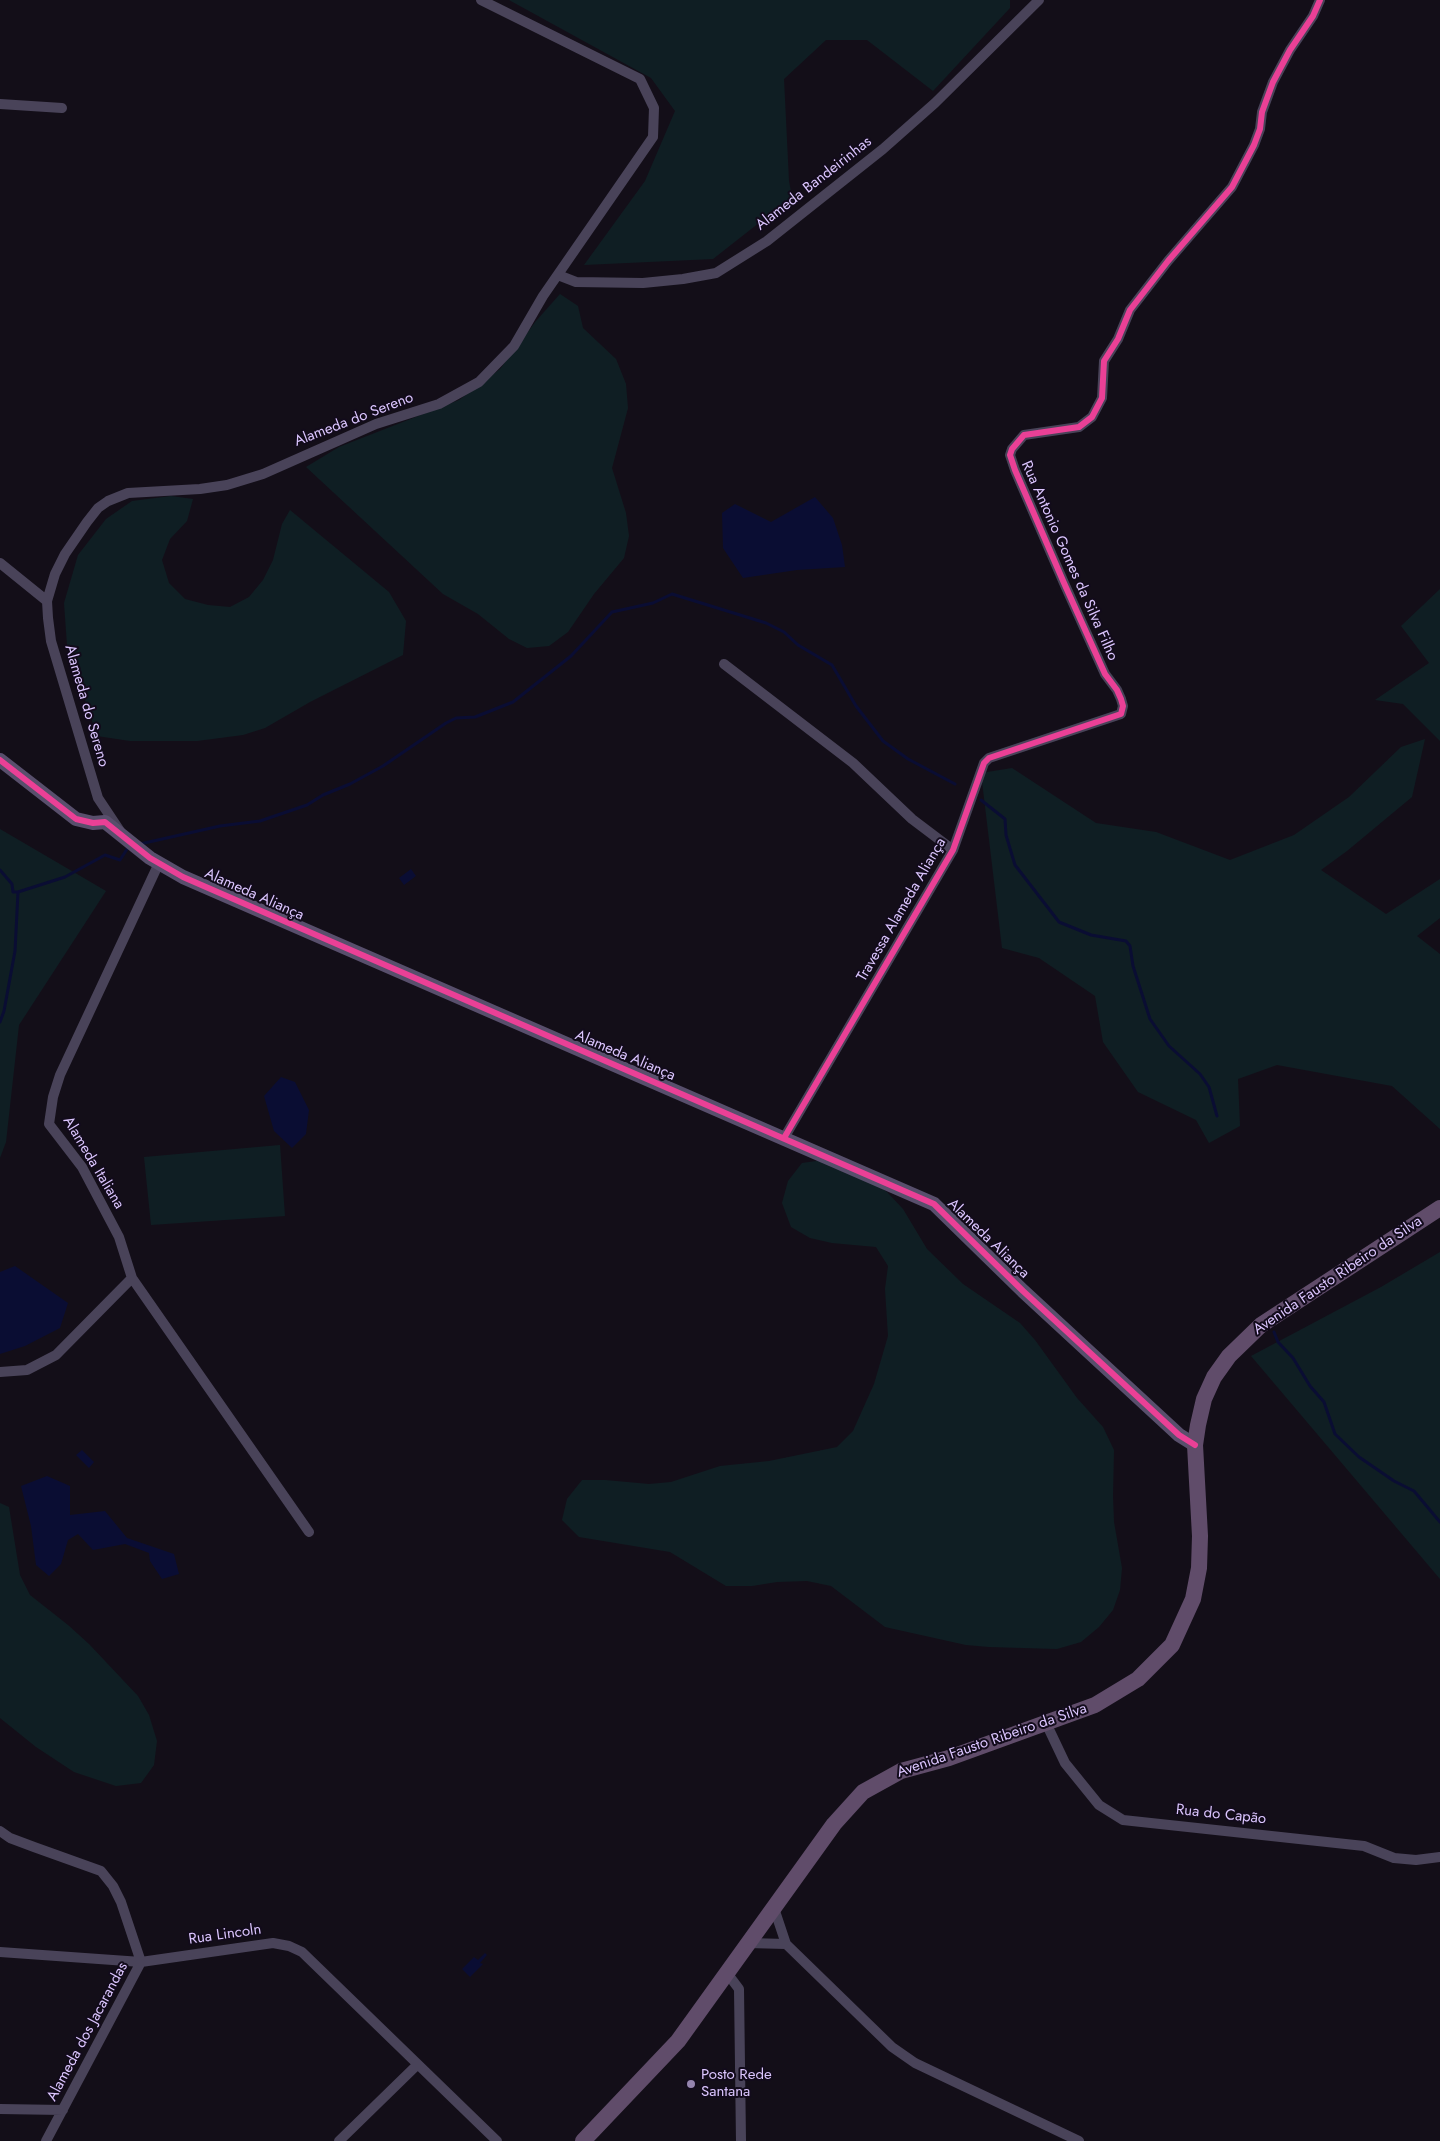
<!DOCTYPE html>
<meta charset="utf-8">
<style>
body{margin:0}
canvas{display:block;background:#130e18}
</style>
<canvas width="1440" height="2141"></canvas>
<script>
const ctx = document.querySelector('canvas').getContext('2d');
ctx.lineJoin = 'round';
function fillPath(path, color) {
  ctx.fillStyle = color;
  ctx.fill(path, 'evenodd');
}
function toPath(rows) {
  const path = new Path2D();
  for (const r of rows) {
    path.moveTo(r[0], r[1]);
    for (let i = 2; i < r.length; i += 2) path.lineTo(r[i], r[i + 1]);
  }
  return path;
}
function strokePath(path, color, width, dash) {
  ctx.strokeStyle = color;
  ctx.lineWidth = width;
  ctx.lineCap = dash ? 'butt' : 'round';
  ctx.setLineDash(dash || []);
  ctx.stroke(path);
}
function drawText(font, color, halo, rows, align = 'center') {
  ctx.font = font + ' Jost,sans-serif';
  ctx.lineWidth = 4;
  ctx.setLineDash([]);
  ctx.textBaseline = 'middle';
  ctx.strokeStyle = halo;
  ctx.fillStyle = color;
  for (const [text, x, y, turn = 0] of rows) {
    ctx.save();
    ctx.translate(x, y);
    ctx.rotate((+turn || 0) * Math.PI / 180);
    ctx.textAlign = isNaN(turn) ? turn : align;
    if (halo) ctx.strokeText(text, 0, 0);
    ctx.fillText(text, 0, 0);
    ctx.restore();
  }
}
const green = toPath([
 [509,0,1010,0,1010,8,933,91,867,40,826,40,784,79,789,181,792,197,713,259,584,265,645,181,675,111,651,78],
 [560,294,578,306,583,328,616,359,626,384,628,408,612,468,626,513,629,536,624,558,594,594,568,632,549,646,527,648,509,639,478,614,443,594,306,467,339,447,459,400,500,369,536,321],
 [171,496,193,499,187,521,170,539,162,560,169,583,185,599,208,605,230,607,249,597,263,580,273,560,282,524,290,510,389,592,406,621,403,655,310,702,265,728,243,735,197,741,130,741,97,736,67,645,64,603,78,555,106,519,132,501],
 [1440,589,1440,741,1403,704,1375,700,1429,663,1401,626],
 [1425,739,1412,797,1347,851,1321,870,1386,914,1440,879,1440,918,1417,936,1440,954,1440,1129,1392,1086,1277,1065,1238,1079,1240,1126,1209,1143,1196,1120,1138,1092,1103,1042,1095,996,1039,958,1002,948,981,773,1012,768,1096,823,1156,832,1230,860,1294,835,1349,797,1401,747],
 [0,829,106,891,19,1025,6,1142,0,1158],
 [280,1145,285,1216,151,1225,144,1157],
 [823,1160,869,1180,887,1192,903,1209,927,1249,963,1284,1020,1323,1035,1340,1077,1398,1103,1427,1114,1450,1113,1496,1114,1522,1122,1568,1120,1590,1113,1610,1099,1627,1081,1642,1057,1649,989,1647,966,1645,885,1627,831,1586,807,1581,777,1582,752,1586,726,1586,670,1552,579,1537,562,1520,567,1499,582,1480,605,1480,649,1484,671,1482,720,1466,769,1461,837,1447,853,1431,874,1384,888,1336,885,1289,888,1266,876,1247,832,1243,810,1238,791,1227,782,1203,788,1181,802,1163],
 [1440,1252,1440,1579,1251,1356,1381,1287],
 [0,1503,9,1507,20,1575,30,1595,68,1625,89,1644,138,1696,149,1715,157,1741,154,1765,141,1783,116,1786,74,1772,36,1747,0,1718]
]);
const water = toPath([
 [815,497,833,518,842,545,845,567,797,570,743,578,723,548,722,513,735,504,771,522],
 [411,869,416,876,404,885,399,878],
 [281,1077,295,1082,309,1110,306,1134,292,1148,274,1131,264,1096],
 [15,1266,68,1303,60,1328,25,1346,0,1354,0,1272],
 [82,1450,94,1462,89,1468,76,1455],
 [47,1476,70,1486,70,1515,105,1511,127,1538,174,1554,179,1574,162,1579,150,1561,149,1553,125,1544,93,1550,78,1534,68,1540,61,1564,49,1576,36,1565,31,1526,21,1486],
 [485,1953,487,1955,480,1963,483,1964,470,1977,462,1969,474,1957,478,1960]
]);
const stream = toPath([
 [981,800,1005,819,1006,835,1015,865,1059,922,1091,935,1126,941,1130,946,1133,966,1150,1019,1169,1046,1200,1074,1209,1087,1217,1116],
 [140,844,220,826,260,821,307,805,323,795,350,784,383,766,446,723,456,718,475,717,513,702,571,656,612,612,653,603,672,594,766,623,784,632,798,645,832,665,856,706,883,741,908,759,955,784],
 [0,870,12,884,13,892,18,892,65,877,105,855,120,860,129,846],
 [0,1022,4,1011,15,951,18,892],
 [1274,1332,1278,1342,1293,1358,1310,1386,1324,1402,1335,1434,1359,1457,1394,1481,1414,1491,1440,1522]
]);
const street = toPath([
 [0,104,62,108],
 [558,275,576,282,643,283,683,279,716,273,767,241,883,149,935,103,1039,0],
 [0,563,47,601],
 [724,664,853,763,912,819,953,850],
 [120,831,98,798,51,641,48,618,47,601,55,574,65,554,87,522,98,508,108,501,128,493,200,489,227,485,263,474,376,424,439,404,479,382,514,346,543,296,653,137,654,108,640,79,481,0],
 [159,863,60,1075,53,1097,49,1124,82,1167,119,1237,132,1278,309,1532],
 [784,1138,953,850,984,763,989,758,1121,714,1123,706,1121,699,1117,690,1105,674,1064,583,1015,470,1010,455,1012,449,1024,435,1079,427,1092,417,1102,398,1104,361,1118,339,1130,310,1168,261,1232,187,1254,145,1260,129,1262,112,1273,82,1290,50,1313,16,1320,0],
 [0,1372,27,1370,56,1355,132,1278],
 [1046,1723,1065,1763,1099,1805,1123,1820,1364,1846,1394,1858,1416,1860,1440,1857],
 [0,1831,10,1838,34,1847,101,1871,113,1886,121,1902,141,1962,46,2141],
 [774,1908,786,1944,892,2047,915,2063,1079,2141],
 [748,1943,786,1944],
 [0,1952,141,1962,273,1943,289,1946,302,1952,497,2141],
 [727,1973,739,1989,741,2141],
 [0,2109,63,2110],
 [339,2141,417,2065]
]);
const secondary = toPath([
 [0,760,76,819,93,823,105,822,150,858,183,877,934,1204,1023,1291,1179,1435,1195,1445]
]);
const primary = toPath([
 [583,2141,678,2041,834,1824,863,1792,901,1771,949,1758,1095,1705,1138,1679,1172,1645,1193,1599,1199,1568,1200,1536,1195,1445,1198,1425,1204,1399,1214,1377,1229,1356,1261,1325,1440,1208]
]);
const cycleway = toPath([
 [0,760,76,819,93,823,105,822,150,858,183,877,934,1204,1023,1291,1179,1435,1195,1445],
 [784,1138,953,850,984,763,989,758,1121,714,1123,706,1121,699,1117,690,1105,674,1064,583,1015,470,1010,455,1012,449,1024,435,1079,427,1092,417,1102,398,1104,361,1118,339,1130,310,1168,261,1232,187,1254,145,1260,129,1262,112,1273,82,1290,50,1313,16,1320,0]
]);
const markers = [
 [691,2084,5,"#9585ae"]
];
const streetNames = [
 ["Alameda Bandeirinhas",814,184,-38],
 ["Alameda do Sereno",354,420,-21],
 ["Rua Antonio Gomes da Silva Filho",1069,561,66],
 ["Alameda do Sereno",86,706,74],
 ["Alameda Aliança",254,895,24],
 ["Travessa Alameda Aliança",902,910,-60],
 ["Alameda Aliança",625,1056,23],
 ["Alameda Italiana",93,1163,59],
 ["Alameda Aliança",988,1239,44],
 ["Avenida Fausto Ribeiro da Silva",1338,1276,-34],
 ["Avenida Fausto Ribeiro da Silva",992,1741,-19],
 ["Rua do Capão",1221,1815,6],
 ["Rua Lincoln",225,1935,-8],
 ["Alameda dos Jacarandas",88,2032,-62]
];
const poiNames = [
 ["Posto Rede",701,2075],
 ["Santana",701,2092]
];
fillPath(green, '#0f1e23');
fillPath(water, '#0a0d33');
strokePath(stream, '#0a0d33', 3);
strokePath(street, '#494359', 10);
strokePath(secondary, '#584f6c', 14);
strokePath(primary, '#604c6a', 16);
strokePath(cycleway, '#ea4096', 6);
for (const [x, y, r, color] of markers) {
  const dot = new Path2D();
  dot.arc(x, y, r, 0, 2 * Math.PI);
  ctx.fillStyle = color;
  ctx.fill(dot);
  strokePath(dot, '#120b1b', 2);
}
drawText('15px', '#dbc5fe', '#120b1b', streetNames);
drawText('15px', '#dbc5fe', '#120b1b', poiNames, 'left');
</script>
